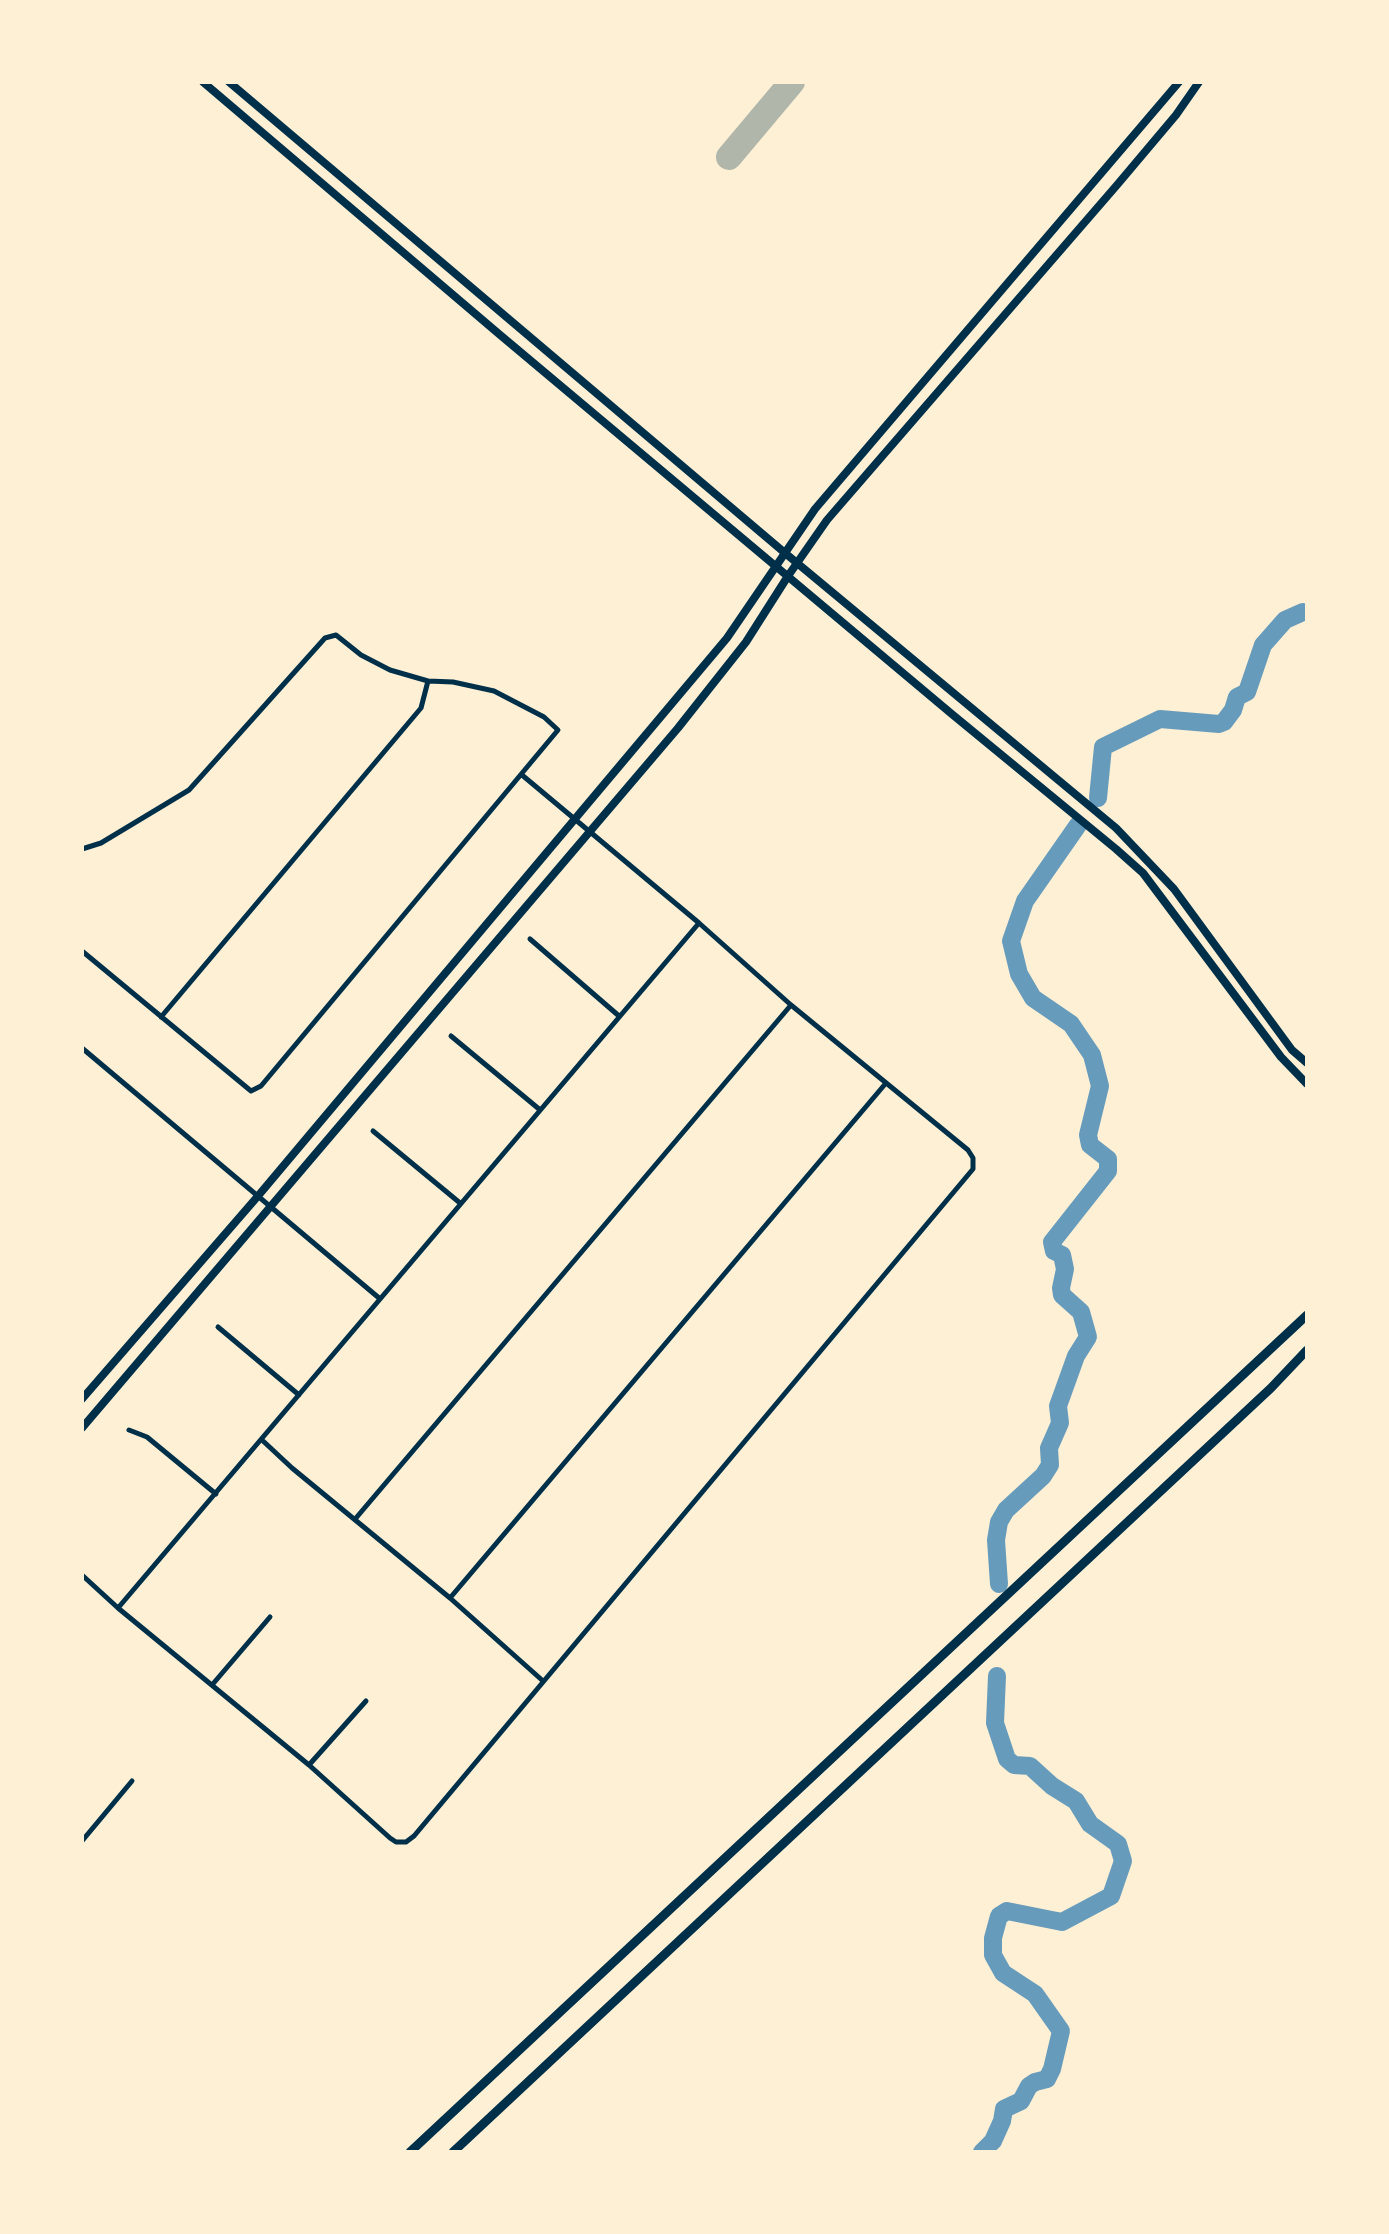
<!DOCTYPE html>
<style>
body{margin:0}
#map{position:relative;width:1389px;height:2234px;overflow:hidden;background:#fdf0d5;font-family:Raleway,sans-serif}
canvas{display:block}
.frame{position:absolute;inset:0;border:84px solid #fdf0d5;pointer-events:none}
</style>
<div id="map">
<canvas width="1389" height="2234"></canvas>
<div class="frame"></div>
</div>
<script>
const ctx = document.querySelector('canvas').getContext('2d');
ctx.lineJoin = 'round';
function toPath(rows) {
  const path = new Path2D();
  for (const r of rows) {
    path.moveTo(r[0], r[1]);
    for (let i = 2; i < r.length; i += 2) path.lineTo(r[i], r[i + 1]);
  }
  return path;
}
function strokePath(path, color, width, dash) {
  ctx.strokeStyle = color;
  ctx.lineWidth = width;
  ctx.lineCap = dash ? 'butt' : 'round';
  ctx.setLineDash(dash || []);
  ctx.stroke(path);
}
const river = toPath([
 [1098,798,1103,747,1160,719,1219,724,1224,722,1233,710,1237,697,1247,692,1263,645,1285,620,1303,612],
 [999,1584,996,1540,999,1522,1006,1510,1043,1476,1050,1465,1049,1448,1060,1423,1058,1406,1076,1356,1088,1337,1081,1312,1062,1295,1061,1288,1065,1269,1062,1255,1054,1251,1052,1242,1108,1171,1108,1159,1090,1145,1088,1135,1100,1086,1092,1055,1071,1024,1033,998,1019,974,1011,941,1025,901,1078,825],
 [982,2152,993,2141,1002,2121,1004,2109,1021,2101,1029,2086,1035,2082,1047,2079,1052,2069,1061,2031,1035,1994,1003,1973,993,1955,993,1938,999,1916,1007,1911,1062,1922,1111,1896,1123,1861,1118,1844,1090,1824,1076,1801,1052,1786,1030,1766,1014,1765,1007,1759,995,1723,997,1676]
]);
const taxiway = toPath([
 [729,157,792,82]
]);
const minor = toPath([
 [82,849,101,843,189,790,325,638,336,635,361,655,390,670,428,681,453,682,494,691,544,717,558,730,261,1086,251,1091,82,951],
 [530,939,619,1016],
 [161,1017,421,708,428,681],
 [451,1036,539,1109],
 [82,1048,379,1298],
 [373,1131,460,1203],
 [218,1327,299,1395],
 [129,1430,147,1437,216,1494],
 [262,1440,292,1468,450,1598,543,1681],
 [356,1518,791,1005],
 [82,1575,118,1608,309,1765,390,1838,396,1842,406,1842,414,1836,973,1169,973,1158,968,1150,791,1005,699,923,522,775],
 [450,1598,886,1083],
 [118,1608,699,923],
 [212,1685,270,1617],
 [309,1765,366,1701],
 [82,1841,132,1781]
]);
const secondary = toPath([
 [203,82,499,334,953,715,1116,849,1143,873,1281,1057,1307,1084],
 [229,82,785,553,1116,828,1174,889,1292,1050,1307,1063],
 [82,1399,258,1196,727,638,815,509,1179,82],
 [82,1428,678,728,746,642,788,576,827,520,1117,185,1176,115,1199,82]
]);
const primary = toPath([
 [410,2152,1307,1315],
 [453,2152,1271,1388,1307,1350]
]);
strokePath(river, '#669bbc', 18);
strokePath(taxiway, '#b1b6ab', 26);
strokePath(minor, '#003049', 5);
strokePath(secondary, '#003049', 8);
strokePath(primary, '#003049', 9);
</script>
